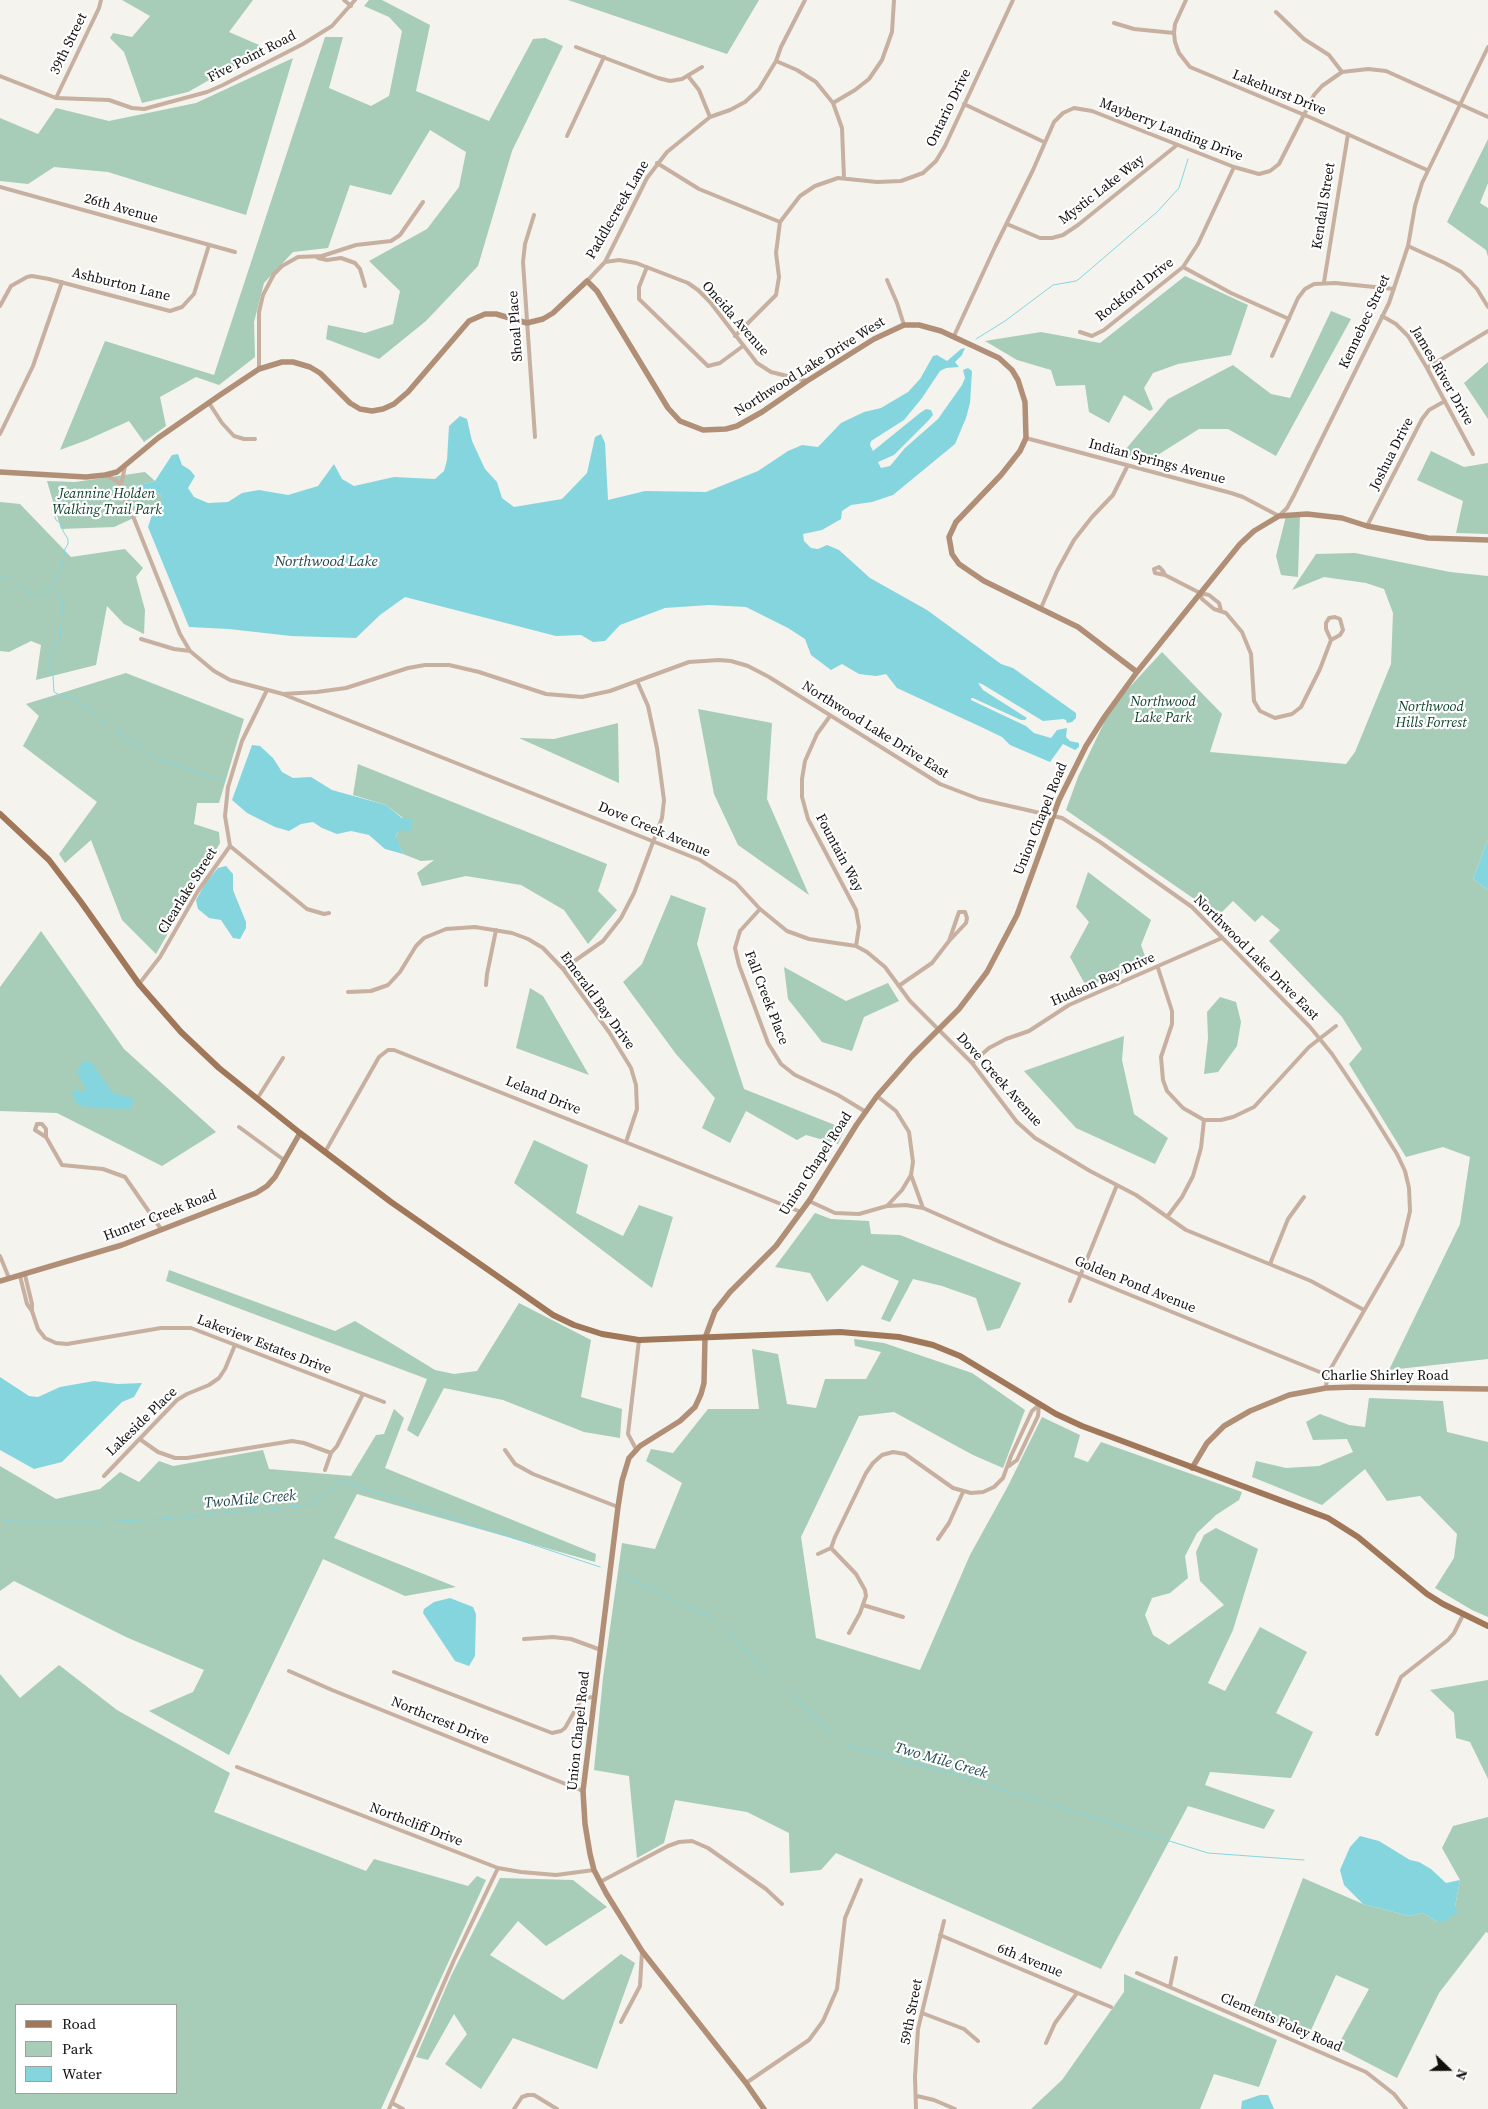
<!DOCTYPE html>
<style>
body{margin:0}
#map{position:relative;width:1488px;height:2109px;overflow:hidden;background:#f4f3ee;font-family:"Source Serif 4",serif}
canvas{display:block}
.legend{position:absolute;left:15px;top:2004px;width:162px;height:90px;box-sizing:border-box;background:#fff;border:1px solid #a0a09f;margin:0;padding:6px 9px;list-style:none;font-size:15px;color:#121110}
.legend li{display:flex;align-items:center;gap:10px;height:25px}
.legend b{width:25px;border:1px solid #a0a09f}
.north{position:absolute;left:1423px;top:2044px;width:50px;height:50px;-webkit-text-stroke:4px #fff;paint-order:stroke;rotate:112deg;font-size:14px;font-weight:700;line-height:20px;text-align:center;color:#121110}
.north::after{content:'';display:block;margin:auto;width:18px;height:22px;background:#121110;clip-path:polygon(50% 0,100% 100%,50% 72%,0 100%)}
</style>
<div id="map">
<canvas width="1488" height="2109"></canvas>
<ul class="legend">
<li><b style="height:6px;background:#a17759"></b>Road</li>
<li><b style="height:14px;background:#a7ccb8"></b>Park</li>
<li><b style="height:14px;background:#85d5df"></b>Water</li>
</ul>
<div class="north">N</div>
</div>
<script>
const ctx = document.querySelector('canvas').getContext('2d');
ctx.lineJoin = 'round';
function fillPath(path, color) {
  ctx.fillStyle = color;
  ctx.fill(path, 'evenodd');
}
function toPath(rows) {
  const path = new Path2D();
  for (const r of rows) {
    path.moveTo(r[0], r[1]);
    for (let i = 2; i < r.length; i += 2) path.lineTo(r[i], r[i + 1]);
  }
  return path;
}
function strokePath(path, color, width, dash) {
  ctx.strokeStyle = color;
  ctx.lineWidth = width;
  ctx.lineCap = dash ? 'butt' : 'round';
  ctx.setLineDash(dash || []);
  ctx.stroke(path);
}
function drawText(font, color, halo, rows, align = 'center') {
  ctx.font = font + ' "Source Serif 4",serif';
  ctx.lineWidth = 4.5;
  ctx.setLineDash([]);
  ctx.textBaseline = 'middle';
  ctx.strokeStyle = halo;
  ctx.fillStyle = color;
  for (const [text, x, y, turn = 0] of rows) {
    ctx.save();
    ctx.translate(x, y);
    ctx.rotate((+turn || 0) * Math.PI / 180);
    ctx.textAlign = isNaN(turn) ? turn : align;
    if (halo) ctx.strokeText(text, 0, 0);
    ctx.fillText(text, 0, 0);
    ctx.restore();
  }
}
const green = toPath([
 [122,0,253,0,229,32,266,48,188,92,142,103,124,52,110,38,113,33,132,37,150,16],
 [369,0,382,0,430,25,416,91,489,121,533,39,545,38,563,46,512,151,478,266,426,321,379,359,326,339,328,325,365,333,393,324,400,291,369,261,427,229,459,187,466,152,430,130,391,195,350,185,328,248,293,252,264,283,254,322,255,357,219,385,196,377,160,397,166,426,144,442,129,421,87,440,60,450,105,341,214,375,325,37,343,37,329,88,371,106,389,96,402,31,389,17,364,6],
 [568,0,759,0,727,54],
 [293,58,246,215,108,172,54,167,28,184,0,181,0,118,38,134,56,108,109,121,196,103],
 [1488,139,1488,183,1480,203,1488,208,1488,257,1486,250,1447,222],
 [1185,276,1248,305,1231,355,1178,364,1153,373,1144,388,1153,409,1150,411,1124,395,1109,423,1089,412,1085,385,1056,386,1051,370,1017,360,985,341,1041,332,1100,343],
 [1331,311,1351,319,1276,456,1228,429,1199,429,1145,463,1120,456,1168,399,1233,365,1271,394,1290,398],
 [1488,362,1488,419,1464,383],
 [1431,451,1464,467,1488,463,1488,534,1456,533,1463,501,1417,480],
 [145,472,155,481,131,487,150,490,162,495,162,505,114,527,61,529,47,481,75,482],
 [0,502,20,504,71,557,125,549,143,568,136,577,145,610,144,634,124,624,107,606,96,665,36,680,41,645,31,641,9,652,0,651],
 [1300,514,1298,577,1281,575,1276,556,1286,516],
 [1355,553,1450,572,1488,576,1488,839,1473,879,1488,890,1488,1359,1389,1370,1460,1224,1470,1157,1443,1147,1406,1157,1349,1064,1362,1049,1342,1017,1269,941,1280,930,1262,915,1255,922,1233,901,1217,917,1200,903,1066,810,1078,777,1112,706,1162,652,1222,714,1210,752,1346,764,1355,752,1391,664,1393,613,1384,589,1366,583,1324,577,1292,590,1316,554],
 [126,673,244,719,219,803,197,803,194,824,219,832,220,843,156,954,122,920,91,840,65,863,59,854,97,802,23,746,39,716,26,704],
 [698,709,772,723,767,799,809,895,738,845,714,794],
 [618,723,619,783,519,738,554,739],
 [358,764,607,864,598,891,617,910,588,944,564,910,521,885,466,876,422,886,417,873,434,860,421,861,403,854,396,837,403,818,386,805,353,795],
 [1088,872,1151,920,1141,945,1148,964,1086,986,1070,957,1089,922,1076,907],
 [671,895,706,908,697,944,744,1089,845,1129,838,1144,806,1135,797,1140,746,1111,730,1143,702,1128,715,1098,676,1054,623,982,642,964],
 [41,931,124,1049,216,1132,162,1166,57,1113,0,1111,0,987],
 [784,967,846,1001,888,983,899,1001,864,1017,852,1051,822,1042,788,999],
 [530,988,543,996,589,1075,516,1048],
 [1220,997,1236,1002,1241,1022,1237,1046,1218,1072,1204,1074,1208,1038,1207,1012],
 [1124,1036,1122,1060,1134,1114,1168,1138,1155,1164,1076,1128,1024,1071],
 [534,1140,588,1165,576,1213,623,1236,639,1205,673,1217,652,1288,514,1183],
 [815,1213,831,1219,869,1221,871,1234,900,1235,1021,1283,1000,1328,987,1331,976,1298,942,1286,913,1279,890,1322,881,1319,899,1281,862,1265,827,1302,810,1273,775,1267],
 [169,1270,335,1331,355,1321,435,1370,454,1374,477,1371,519,1303,591,1340,581,1397,622,1409,620,1438,584,1432,503,1400,444,1388,418,1437,407,1430,427,1379,166,1281],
 [854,1339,884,1343,972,1373,1025,1410,1003,1468,973,1455,894,1412,859,1416,801,1537,816,1638,920,1670,970,1555,1008,1486,1042,1417,1080,1435,1074,1457,1088,1462,1101,1442,1242,1492,1239,1500,1216,1515,1197,1533,1185,1556,1188,1578,1170,1593,1152,1598,1145,1615,1153,1635,1169,1645,1224,1605,1200,1581,1196,1552,1204,1535,1216,1528,1258,1549,1233,1630,1208,1683,1225,1691,1260,1627,1307,1652,1276,1713,1313,1732,1291,1778,1210,1772,1205,1785,1275,1810,1264,1829,1188,1806,1101,1969,836,1853,821,1870,790,1873,789,1833,747,1812,675,1800,664,1843,637,1858,629,1776,594,1770,603,1678,622,1543,655,1549,682,1483,646,1461,651,1449,673,1453,708,1409,759,1409,752,1349,778,1354,787,1404,816,1408,825,1379,866,1379,881,1352,855,1346],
 [1369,1398,1443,1401,1447,1432,1488,1442,1488,1617,1472,1610,1435,1588,1454,1558,1457,1534,1420,1496,1387,1501,1365,1469,1322,1505,1252,1477,1256,1461,1286,1468,1319,1466,1353,1452,1347,1439,1313,1440,1306,1422,1320,1414,1349,1425,1365,1427],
 [394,1409,404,1418,385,1468,596,1554,595,1562,357,1494,334,1538,456,1587,405,1596,323,1559,229,1755,149,1711,193,1692,204,1670,126,1637,14,1581,0,1591,0,1466,56,1499,100,1489,120,1472,139,1482,159,1461,173,1466,263,1450,269,1469,351,1476,376,1435,384,1434],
 [59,1665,117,1710,230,1773,214,1812,366,1871,374,1859,468,1886,477,1876,486,1880,381,2109,0,2109,0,1674,20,1698],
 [176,2005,176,2093,16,2093,16,2005],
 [1488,1680,1488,1779,1470,1742,1456,1738,1454,1713,1430,1690],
 [1488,1817,1488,1933,1486,1932,1439,1993,1397,2078,1337,2047,1369,1989,1336,1975,1307,2039,1251,2013,1303,1878,1363,1904,1409,1916,1423,1913,1437,1922,1455,1907,1460,1880,1442,1848,1453,1826],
 [500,1878,573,1880,607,1907,546,1946,518,1921,490,1955,563,2000,621,1954,635,1963,597,2069,513,2038,481,2089,445,2064,467,2034,454,2014,428,2060,416,2057,451,1976],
 [1124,1974,1277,2040,1259,2087,1214,2074,1200,2109,1031,2109,1062,2080,1124,1992]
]);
const water = toPath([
 [965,348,962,355,955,362,959,367,946,368,940,371,922,398,904,420,871,441,870,445,873,451,920,413,926,409,931,410,933,415,928,421,894,455,878,462,881,468,890,466,905,448,938,419,962,385,965,378,963,370,968,368,972,371,970,403,966,418,955,444,893,495,872,502,851,505,842,511,841,519,822,530,803,534,804,541,811,548,818,549,827,545,839,550,870,578,927,610,1001,664,1013,668,1076,713,1076,718,1072,722,1067,723,1066,720,1063,719,1043,721,982,684,978,683,983,690,1027,718,1025,720,1021,720,973,698,971,698,971,700,1026,726,1034,733,1051,738,1057,730,1067,728,1066,737,1070,741,1079,743,1079,747,1075,750,1063,744,1050,762,1010,745,1002,737,979,726,897,688,886,674,876,676,859,674,842,664,831,670,811,655,805,639,788,628,746,607,709,605,665,608,620,625,605,641,593,642,581,635,556,636,405,597,380,615,356,638,291,636,229,629,189,627,148,527,154,509,162,505,162,495,150,490,131,491,131,487,155,481,172,455,178,454,182,465,190,470,195,476,188,488,194,497,208,503,228,502,242,493,259,490,288,495,318,486,334,464,342,479,354,486,394,477,435,479,444,471,447,460,449,426,460,416,467,419,472,441,485,469,497,482,502,498,514,507,562,499,587,473,595,437,601,434,605,443,608,500,645,491,706,492,758,471,788,451,802,445,818,447,841,423,864,412,881,408,908,392,920,379,933,356,937,355,947,361,961,349],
 [252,745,260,746,273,758,282,772,293,778,311,777,332,790,386,805,402,818,413,820,410,831,399,830,396,836,403,854,385,849,369,835,351,831,337,834,322,828,313,822,301,824,289,831,275,827,247,813,232,800],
 [1488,839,1488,890,1473,879],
 [226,866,233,874,233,890,246,922,246,928,240,939,233,938,221,920,209,918,198,909,197,905,196,900,206,882,218,868],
 [84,1061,91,1062,112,1092,133,1099,133,1104,129,1109,91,1108,76,1104,72,1093,75,1090,85,1091,85,1087,78,1075,77,1071],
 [0,1377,29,1396,38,1397,60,1387,94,1381,118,1384,142,1383,134,1397,122,1402,62,1462,34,1469,0,1450],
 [450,1598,473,1607,476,1614,475,1656,469,1666,455,1661,423,1613,424,1609,434,1602],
 [1360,1836,1379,1841,1410,1860,1419,1862,1431,1869,1446,1883,1460,1880,1455,1907,1458,1912,1444,1922,1437,1922,1423,1913,1409,1916,1363,1904,1344,1885,1340,1870,1350,1847],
 [1260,2095,1268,2095,1274,2109,1241,2109,1242,2101]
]);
const stream = toPath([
 [976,339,1005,321,1053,285,1076,281,1079,279,1157,212,1179,188,1188,159],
 [64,498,113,491],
 [0,575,9,578,15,584,39,597,48,589,62,568,65,549,68,544,68,539,63,531,63,525,56,520,53,512,55,502],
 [48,589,56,590,63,602,60,638,47,659,53,676,54,692,61,696,72,697,107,724],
 [115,730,158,759,225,781],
 [0,1519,18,1522,98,1522,163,1519,311,1505,342,1481,600,1567],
 [624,1576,713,1618,844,1745,950,1773,1208,1853,1304,1860]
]);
const street = toPath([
 [344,0,351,6],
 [1186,0,1175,24,1174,33,1175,42,1179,53,1190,67,1314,119,1427,170],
 [1276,12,1304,39,1329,55,1342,72],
 [1114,23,1134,29,1174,33],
 [576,47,658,78,670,81,682,79,702,67],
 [776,61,797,70,816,82,833,103,842,128,844,178],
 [0,76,56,98,109,100,132,108,144,109,207,92,223,85,303,44,332,26,355,0],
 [688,76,699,90,710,117],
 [56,98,99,8,101,0],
 [833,103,855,90,869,79,882,60,892,32,894,0],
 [964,104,1044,142],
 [567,136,604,57],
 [657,163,699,189,780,222],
 [0,187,235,252],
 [534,215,525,244,523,262,535,437],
 [1007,224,1040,238,1052,238,1063,235,1078,225,1177,145],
 [1408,246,1445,263,1461,272,1477,289,1488,307],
 [318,258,327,260,341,258,355,263,360,269,365,286],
 [605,262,619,260,636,263,688,283,698,290,710,302,757,363,771,372,807,381],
 [647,267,639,287,639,299,708,366,720,363,743,346],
 [1183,267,1231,293,1289,319],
 [887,280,897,303,904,325],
 [587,281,605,262,647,178,667,152,710,117,730,110,745,102,759,89,776,61,781,47,805,0],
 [1324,282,1348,134],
 [0,306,11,286,27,277,32,276,49,279,170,311,182,307,194,294,209,245],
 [1382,316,1396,324,1408,336,1427,368,1473,454],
 [1080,332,1092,336,1104,330,1183,267,1198,244,1234,167],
 [735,336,776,295,779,277,776,253,780,222,800,196,815,186,838,178,877,182,901,181,923,173,936,161,945,146,1013,0],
 [954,336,995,247,1033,170,1054,122,1063,113,1074,108,1092,111,1234,167,1259,174,1270,171,1279,164,1314,95,1322,86,1342,72,1368,69,1386,71,1488,117],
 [1272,356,1298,298,1305,289,1314,284,1335,283,1394,289],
 [1427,368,1488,331],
 [259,369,259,312,263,295,274,274,282,266,298,257,322,256,356,245,391,241,400,235,423,202],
 [209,403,222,423,234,436,244,439,255,439],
 [0,434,33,366,62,282],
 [1026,438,1231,493,1243,497,1279,516,1287,508,1294,495,1389,303,1408,246,1415,206,1422,183,1488,47],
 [125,466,121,486,180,634,190,651,214,671,230,680,283,694,317,692,346,688,408,668,425,665,449,665,479,672,546,694,582,697,610,691,689,662,719,660,731,661,748,666,769,677,940,784,979,799,1062,818,1100,842,1192,907,1310,1027,1332,1054,1369,1109,1397,1154,1405,1171,1409,1188,1410,1211,1402,1245,1327,1375,1326,1388],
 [105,475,117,481,121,486],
 [1367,526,1422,419,1429,410,1445,401],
 [1159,567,1163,571,1165,575,1155,573,1154,569,1159,567],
 [1165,575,1200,593],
 [1041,608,1057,571,1074,540,1092,517,1113,495,1127,467],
 [1221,610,1219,603,1209,595,1200,593,1202,599,1214,609,1226,613,1242,632,1251,654,1254,701,1260,711,1275,718,1292,714,1301,707,1320,669,1331,640],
 [1335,617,1340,619,1343,630,1340,635,1331,640,1326,629,1326,623,1329,618,1335,617],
 [141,639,174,649,190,651],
 [285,695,700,860,736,883,760,909,787,931,809,939,856,946,867,952,885,967,910,1001,972,1063,1017,1122,1035,1138,1090,1171,1136,1195,1186,1230,1311,1281,1364,1310],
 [830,716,817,734,805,761,802,779,802,797,808,819,856,910,859,927,856,946],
 [230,846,307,909,324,914,329,913],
 [760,909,740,931,735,948,739,965,768,1043,781,1064,795,1075,838,1095,866,1112],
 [959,912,965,912,967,918,966,923,949,941,959,912],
 [1158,968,1172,1011,1172,1024,1161,1057,1163,1080,1167,1091,1183,1108,1204,1120,1221,1120,1233,1117,1254,1107,1309,1047,1336,1026],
 [563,969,603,941,621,918,634,893,662,818,664,800,657,748,648,706,637,681],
 [139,984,160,957,198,891,230,846,225,816,228,787,242,741,267,690],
 [486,985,487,974,496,930],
 [900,985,932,963,949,941],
 [348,992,371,991,388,985,400,972,416,946,424,938,446,929,475,927,512,933,528,939,543,948,563,969,609,1032,631,1068,636,1085,637,1109,626,1142],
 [972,1063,989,1048,1006,1039,1029,1031,1069,1005,1222,938],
 [257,1099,283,1058],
 [37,1124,42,1124,46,1129,46,1137,35,1130,37,1124],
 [239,1127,284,1160],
 [46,1137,62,1165,103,1169,125,1177,161,1229],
 [325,1152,379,1057,388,1050,394,1050,801,1212],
 [911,1175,923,1208,1000,1242,1327,1375],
 [809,1201,835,1213,859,1214,887,1206,902,1190,911,1175,913,1162,909,1132,896,1111,877,1096],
 [888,1206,906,1205,923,1208],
 [1167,1217,1182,1197,1193,1176,1201,1148,1204,1120],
 [0,1256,9,1278],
 [1270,1264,1288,1219,1304,1197],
 [25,1275,32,1304,32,1311],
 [20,1276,27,1304,32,1311,38,1329,45,1338,56,1343,67,1344,161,1328,191,1328,384,1402],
 [1070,1301,1117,1185],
 [141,1440,158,1452,175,1458,187,1458,292,1441,304,1443,331,1453],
 [636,1449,628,1434,639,1340],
 [505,1450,515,1464,533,1474,618,1507],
 [1009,1466,1017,1460,1038,1416,1039,1405],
 [325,1470,331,1453,337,1446,363,1394],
 [104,1476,177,1400,187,1394,209,1385,219,1378,225,1369,235,1345],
 [938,1539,949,1523,963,1492],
 [831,1548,856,1574,865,1590,866,1596,860,1613,849,1633],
 [818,1554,831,1548,835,1537,866,1473,873,1463,882,1455,893,1452,905,1454,953,1488,971,1493,983,1492,994,1487,1003,1478,1011,1456,1032,1411,1040,1404],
 [863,1605,903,1617],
 [524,1639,553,1637,571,1639,601,1650],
 [289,1671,332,1690,583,1791],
 [394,1672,552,1733,561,1731,565,1728,582,1698,595,1697],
 [1377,1734,1401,1677,1448,1640,1454,1633,1463,1615],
 [237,1767,498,1868,521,1872,556,1875,594,1870],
 [600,1882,668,1846,679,1842,692,1841,708,1848,766,1889,782,1904],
 [940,1935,1111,2007],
 [1137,1973,1366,2072,1394,2094,1406,2109],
 [1170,1987,1176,1958],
 [922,2013,964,2029,978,2041],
 [621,2022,640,1986,642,1951],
 [1046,2043,1055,2023,1077,1993],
 [746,2083,809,2040,823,2021,837,1989,845,1918,861,1880],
 [917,2096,934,2100,955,2109],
 [392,2103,403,2109],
 [389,2109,454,1960,498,1868],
 [514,2109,522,2097,528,2095,534,2095,557,2109],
 [916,2109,915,2077,918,2029,944,1921]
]);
const secondary = toPath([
 [0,472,86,477,105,475,117,472,158,438,220,395,259,369,282,362,293,362,310,367,320,373,350,403,360,409,372,411,383,409,394,404,408,392,469,321,485,314,496,314,527,323,543,319,553,313,587,281,597,291,668,408,680,421,703,430,726,429,737,426,762,412,807,381,874,339,904,325,919,325,941,331,999,358,1012,370,1018,380,1025,402,1026,438,1020,451,1001,475,956,522,949,537,952,554,959,564,984,581,1078,627,1137,672],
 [0,1281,122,1245,256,1193,267,1186,275,1177,300,1133],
 [1192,1468,1207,1443,1224,1426,1250,1411,1289,1395,1326,1388,1353,1387,1488,1389],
 [764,2109,746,2083,642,1951,606,1893,594,1870,590,1854,585,1824,583,1791,618,1507,622,1481,629,1458,640,1446,680,1421,695,1407,701,1394,704,1383,705,1338,715,1311,730,1292,776,1246,809,1201,857,1124,877,1096,912,1056,959,1009,987,972,1017,915,1059,800,1086,746,1105,716,1137,672,1240,544,1254,531,1279,516,1307,514,1342,518,1367,526,1428,538,1488,540]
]);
const primary = toPath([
 [0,814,49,860,81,902,139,984,181,1032,219,1068,300,1133,391,1202,553,1315,574,1325,602,1334,639,1340,840,1332,899,1337,933,1345,960,1356,1056,1414,1082,1426,1328,1518,1358,1537,1427,1594,1443,1604,1488,1626]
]);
const streetNames = [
 ["39th Street",69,44,-64],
 ["Five Point Road",252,57,-27],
 ["Lakehurst Drive",1279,93,22],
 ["Ontario Drive",949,108,-64],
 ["Mayberry Landing Drive",1171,130,21],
 ["Mystic Lake Way",1102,190,-38],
 ["Kendall Street",1324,206,-81],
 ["26th Avenue",121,209,16],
 ["Paddlecreek Lane",618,210,-60],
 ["Ashburton Lane",121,285,14],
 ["Rockford Drive",1135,290,-38],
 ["Oneida Avenue",735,319,49],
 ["Kennebec Street",1365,322,-65],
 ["Shoal Place",516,326,-94],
 ["Northwood Lake Drive West",810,367,-32],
 ["James River Drive",1442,376,60],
 ["Joshua Drive",1392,454,-63],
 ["Indian Springs Avenue",1157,462,15],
 ["Northwood Lake Drive East",875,730,32],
 ["Union Chapel Road",1041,819,-68],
 ["Dove Creek Avenue",654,830,23],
 ["Fountain Way",839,853,62],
 ["Clearlake Street",188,891,-58],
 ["Northwood Lake Drive East",1256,958,45],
 ["Hudson Bay Drive",1103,980,-24],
 ["Fall Creek Place",766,998,69],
 ["Emerald Bay Drive",597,1001,54],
 ["Dove Creek Avenue",999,1080,48],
 ["Leland Drive",543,1096,22],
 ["Union Chapel Road",816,1164,-57],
 ["Hunter Creek Road",160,1216,-21],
 ["Golden Pond Avenue",1135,1285,22],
 ["Lakeview Estates Drive",264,1345,21],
 ["Charlie Shirley Road",1385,1376],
 ["Lakeside Place",142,1422,-44],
 ["Northcrest Drive",440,1721,22],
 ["Union Chapel Road",579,1731,-84],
 ["Northcliff Drive",416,1825,21],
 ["6th Avenue",1030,1961,22],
 ["59th Street",912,2012,-79],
 ["Clements Foley Road",1281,2023,23]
];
const parkNames = [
 ["Jeannine Holden",107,494],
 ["Walking Trail Park",107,510],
 ["Northwood",1163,702],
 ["Lake Park",1163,718],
 ["Northwood",1431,707],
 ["Hills Forrest",1431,723]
];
const waterNames = [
 ["Northwood Lake",326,562],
 ["TwoMile Creek",250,1500,-5],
 ["Two Mile Creek",941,1761,16]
];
fillPath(green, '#a7ccb8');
fillPath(water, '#85d5df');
strokePath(stream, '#85d5df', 1);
strokePath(street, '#c7b09f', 4);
strokePath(secondary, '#b18f77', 5.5);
strokePath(primary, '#a17759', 6);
drawText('14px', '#121110', '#fff', streetNames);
drawText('italic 14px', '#083d27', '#fff', parkNames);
drawText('italic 15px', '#21474b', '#fff', waterNames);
</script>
